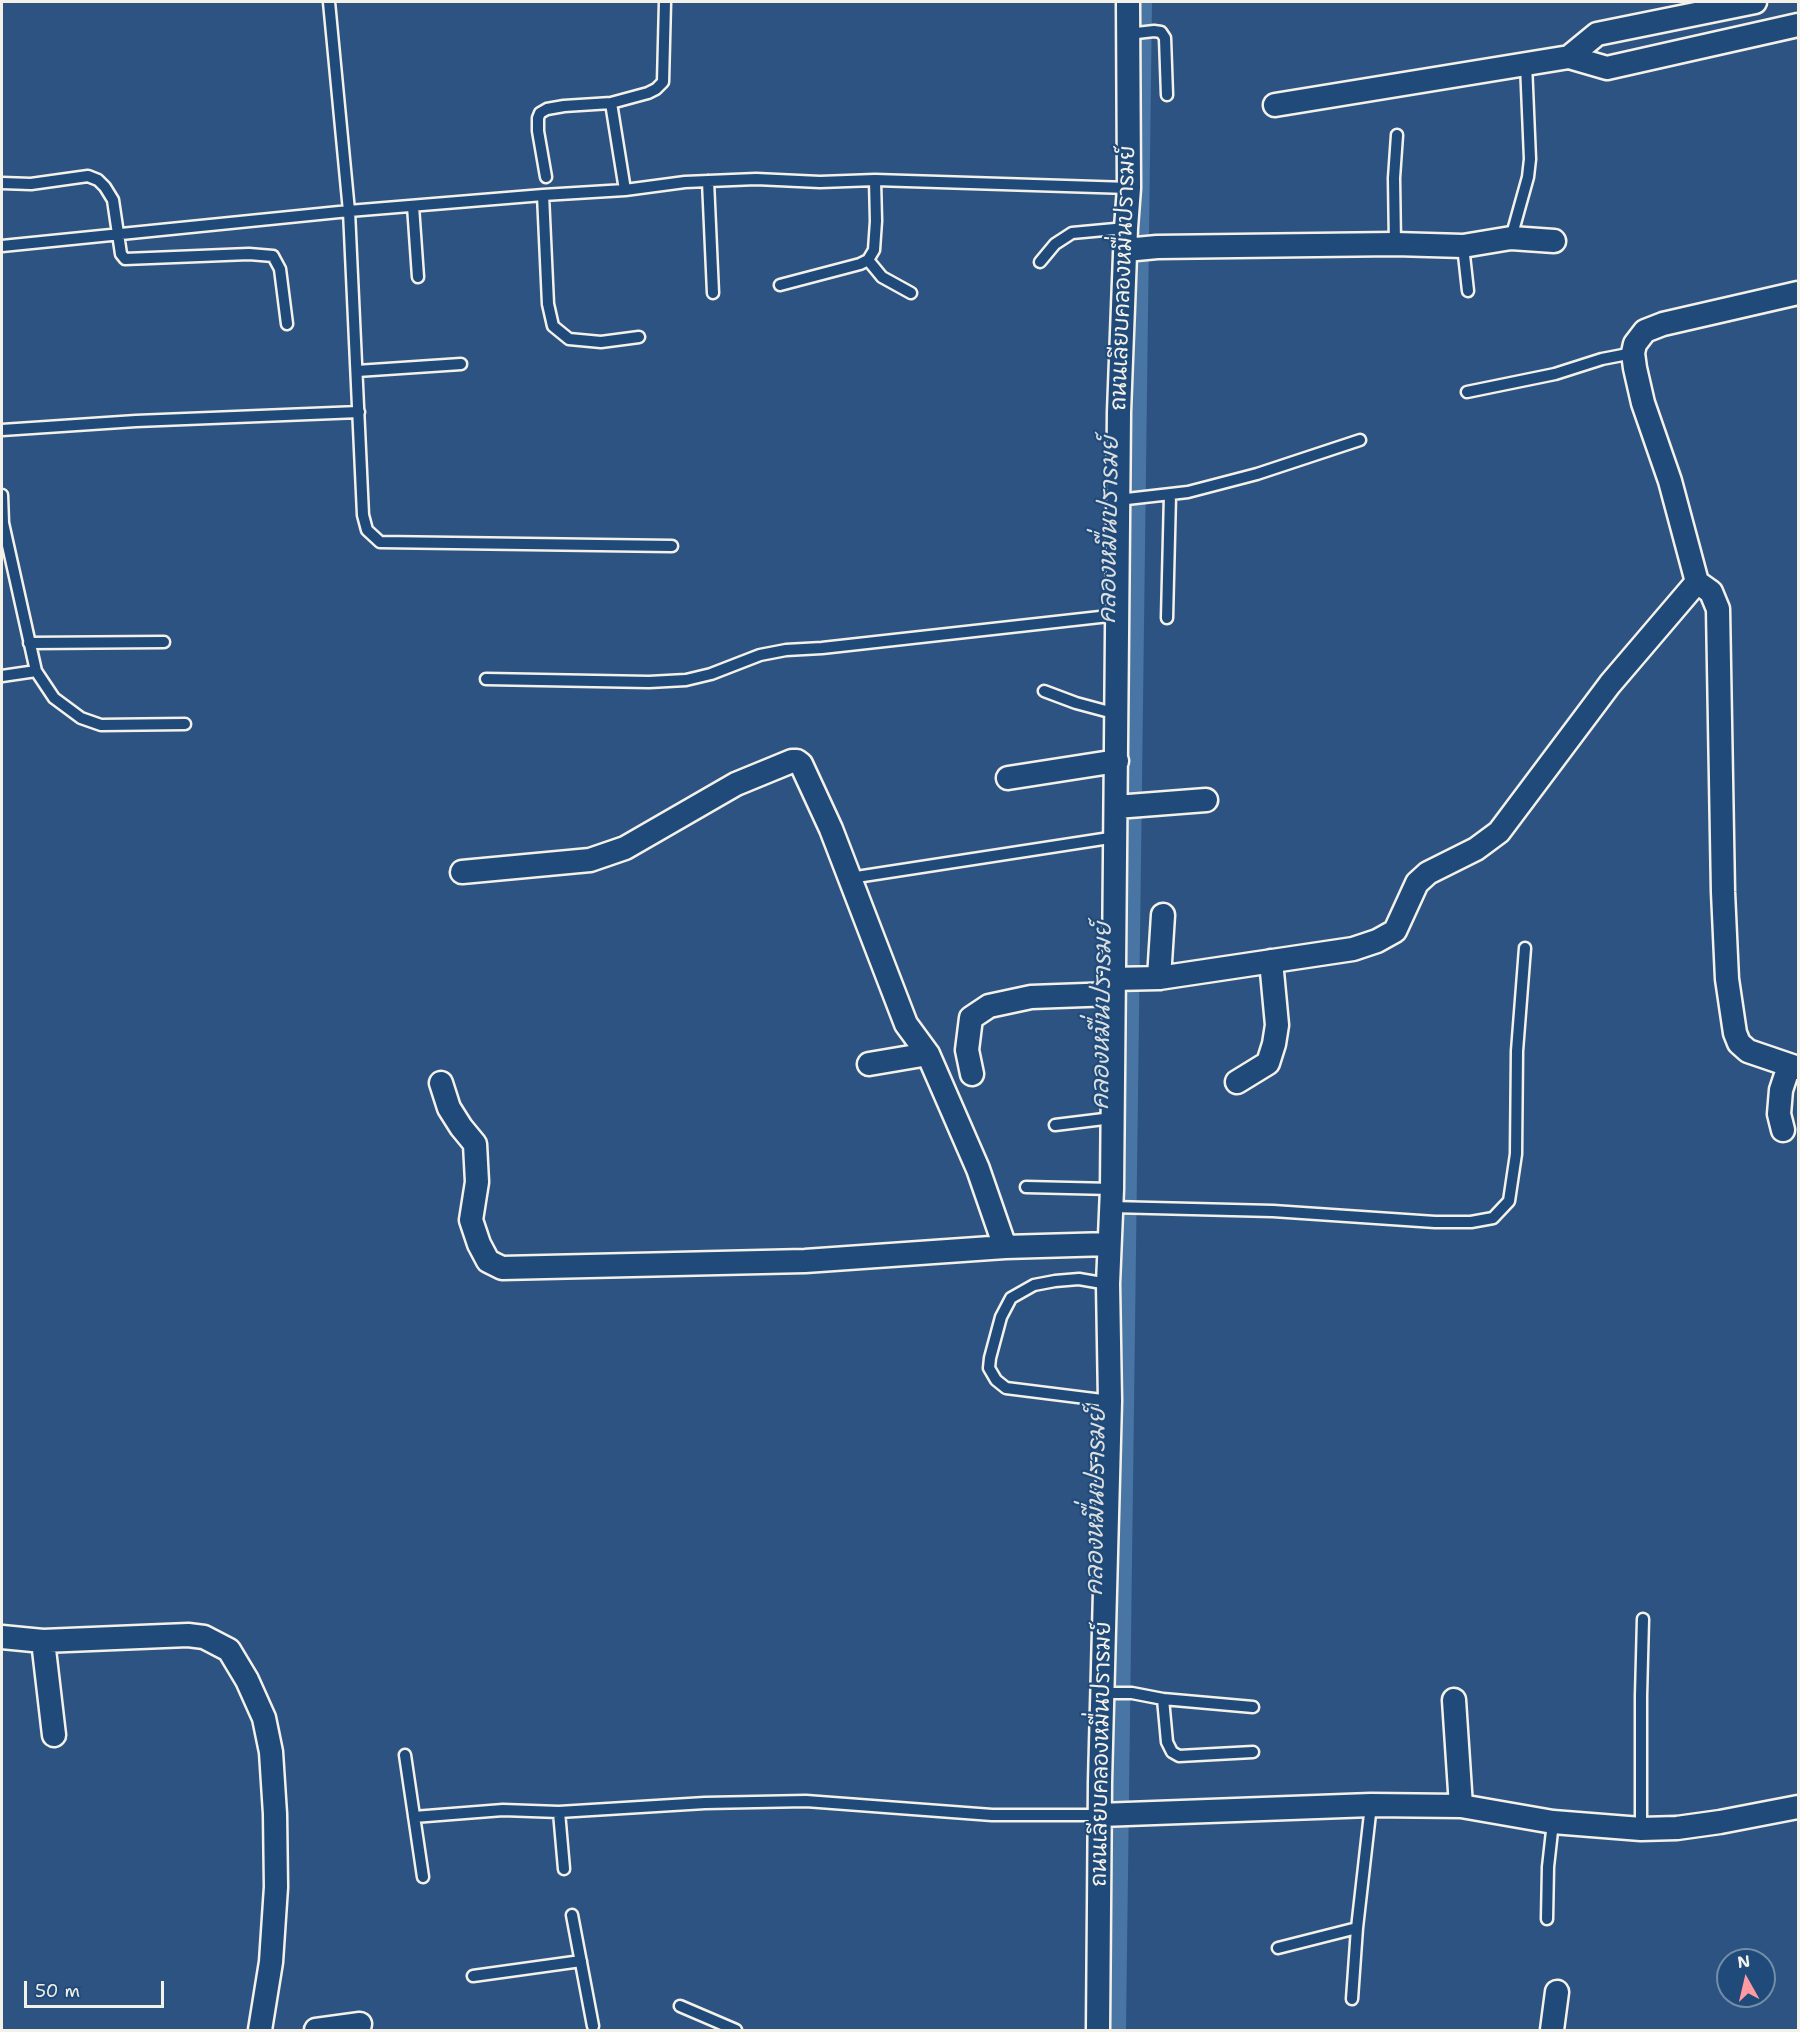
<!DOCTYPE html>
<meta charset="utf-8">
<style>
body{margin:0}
#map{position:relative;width:1800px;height:2032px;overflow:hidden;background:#2d5382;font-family:"Shantell Sans",sans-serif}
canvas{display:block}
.frame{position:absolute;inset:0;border:3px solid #f4f1e8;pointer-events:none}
.north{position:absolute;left:1716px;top:1948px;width:60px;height:60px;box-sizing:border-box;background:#1f4a7a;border:2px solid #748da6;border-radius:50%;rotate:352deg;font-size:16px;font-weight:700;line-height:24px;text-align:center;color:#f4f1e8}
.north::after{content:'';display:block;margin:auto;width:21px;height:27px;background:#ff9aa2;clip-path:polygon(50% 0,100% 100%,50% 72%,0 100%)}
.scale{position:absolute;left:24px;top:1981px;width:140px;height:27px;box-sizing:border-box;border:3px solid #f4f1e8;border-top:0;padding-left:8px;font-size:18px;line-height:21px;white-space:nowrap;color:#f4f1e8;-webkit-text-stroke:4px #1f4a7a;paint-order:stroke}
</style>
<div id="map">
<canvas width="1800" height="2032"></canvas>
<div class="frame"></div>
<div class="north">N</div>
<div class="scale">50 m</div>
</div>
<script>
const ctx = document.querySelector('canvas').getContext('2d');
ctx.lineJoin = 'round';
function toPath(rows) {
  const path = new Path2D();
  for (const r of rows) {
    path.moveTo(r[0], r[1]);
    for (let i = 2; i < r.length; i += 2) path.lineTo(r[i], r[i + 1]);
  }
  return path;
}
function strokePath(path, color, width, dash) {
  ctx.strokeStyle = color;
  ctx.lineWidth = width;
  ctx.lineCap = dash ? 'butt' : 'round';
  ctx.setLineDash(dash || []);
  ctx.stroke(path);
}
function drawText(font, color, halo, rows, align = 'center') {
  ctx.font = font + ' "Shantell Sans","Playpen Sans Thai",sans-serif';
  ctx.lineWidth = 4.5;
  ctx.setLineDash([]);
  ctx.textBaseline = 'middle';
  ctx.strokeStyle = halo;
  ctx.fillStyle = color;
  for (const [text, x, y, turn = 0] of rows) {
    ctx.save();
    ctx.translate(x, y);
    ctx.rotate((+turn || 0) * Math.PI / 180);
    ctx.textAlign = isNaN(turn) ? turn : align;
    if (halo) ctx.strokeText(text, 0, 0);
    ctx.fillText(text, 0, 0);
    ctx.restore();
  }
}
const canal = toPath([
 [1116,2030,1142,2]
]);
const service = toPath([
 [329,2,349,211,363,515,367,530,380,542,672,546],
 [1128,34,1154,31,1161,32,1165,38,1167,95],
 [611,103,648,93,656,89,663,82,665,2],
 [546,177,538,131,538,118,540,113,547,109,564,106,611,103,625,190],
 [708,181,713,293],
 [2,183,31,184,88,176,98,180,105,187,113,200,121,254,125,259,249,254,273,256,280,269,287,324],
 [543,195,548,304,553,326,569,339,601,342,639,337],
 [413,206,418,277],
 [1511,238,1528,177,1530,159,1526,64],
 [1395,244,1394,178,1397,135],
 [2,246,349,211,543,195,625,190,685,182,756,179,820,182,875,180,1129,188],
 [1463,246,1468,291],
 [868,260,882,277,911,293],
 [1040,262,1055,244,1072,233,1126,228],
 [780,285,860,264,868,260,874,250,876,221,875,180],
 [357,371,461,364],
 [1467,392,1555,374,1602,359,1633,353],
 [2,430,136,421,359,412],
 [2,495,3,523,36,671,54,698,81,718,101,725,185,724],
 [1118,500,1188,492,1257,474,1360,440],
 [1167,618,1170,495],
 [29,643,164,642],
 [2,676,36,671],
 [486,679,649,682,686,680,711,674,760,655,786,650,822,648,1118,615],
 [1044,691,1076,703,1117,714],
 [850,878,1116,837],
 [1055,1125,1112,1118],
 [1026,1187,1112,1189],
 [1111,1207,1273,1211,1435,1222,1471,1222,1493,1218,1509,1201,1516,1154,1517,1051,1525,948],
 [1108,1284,1079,1279,1055,1281,1034,1285,1011,1298,1001,1317,990,1358,989,1368,996,1380,1006,1388,1110,1401],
 [1104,1693,1132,1693,1163,1699,1167,1742,1172,1752,1179,1756,1253,1752],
 [1163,1699,1253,1707],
 [405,1755,423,1877],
 [559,1812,564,1869],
 [414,1817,503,1810,559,1812,705,1803,806,1801,992,1815,1100,1815],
 [1641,1829,1641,1696,1643,1619],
 [572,1915,593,2026],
 [1547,1919,1548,1867,1553,1822],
 [1278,1948,1357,1928],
 [473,1976,581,1961],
 [1352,1999,1357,1928,1371,1805],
 [680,2006,736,2030]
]);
const minor = toPath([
 [1755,2,1597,34,1569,57,1607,68,1798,25],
 [1275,105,1569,57],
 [1126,250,1157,247,1395,244,1463,246,1511,238,1554,241],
 [1697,582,1711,592,1718,609,1723,892,1727,979,1735,1033,1739,1043,1748,1051,1798,1068],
 [1008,778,1117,761],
 [1116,807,1206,800],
 [462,872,590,860,625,848,736,784,792,761,797,761,801,764,831,829,906,1024,928,1054,978,1169,1005,1247],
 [1159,978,1163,915],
 [1113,979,1159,978,1353,949,1377,941,1395,931,1417,883,1428,873,1476,849,1499,832,1610,684,1697,582,1670,481,1643,403,1635,368,1633,353,1635,344,1645,331,1663,324,1798,293],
 [869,1064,928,1054],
 [972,1074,967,1050,971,1018,989,1006,1031,997,1113,994],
 [1237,1082,1268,1063,1274,1044,1277,1025,1271,961],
 [441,1083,449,1108,461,1127,475,1144,477,1182,471,1220,479,1244,488,1261,502,1268,805,1261,1005,1247,1109,1244],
 [1783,1130,1779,1114,1781,1090,1789,1066],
 [2,1637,43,1641,188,1635,204,1637,229,1650,247,1680,264,1718,271,1752,275,1814,276,1887,271,1962,260,2030],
 [43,1641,54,1735],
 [1454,1700,1461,1806],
 [1100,1815,1371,1805,1461,1806,1553,1822,1641,1829,1677,1828,1720,1822,1798,1807],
 [316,2030,360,2024],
 [1098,2030,1100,1782,1110,1401,1108,1284,1112,1189,1119,412,1126,228,1129,188,1128,2],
 [1552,2030,1557,1992]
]);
const streetNames = [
 ["ถนนเลียบคลองหมื่นปรารมย์",1124,278,-88],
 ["ถนนเลียบคลองหมื่นปรารมย์",1102,1754,-89]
];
const waterNames = [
 ["คลองหมื่นปรารมย์",1110,530,-89],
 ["คลองหมื่นปรารมย์",1103,1016,-89],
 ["คลองหมื่นปรารมย์",1097,1502,-89]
];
strokePath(canal, '#4875a4', 20);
strokePath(service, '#f4f1e8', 15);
strokePath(minor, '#f4f1e8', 27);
strokePath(service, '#1f4a7a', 10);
strokePath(minor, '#1f4a7a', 22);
drawText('22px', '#f4f1e8', '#1f4a7a', streetNames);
drawText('italic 24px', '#dadede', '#1f4a7a', waterNames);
</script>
